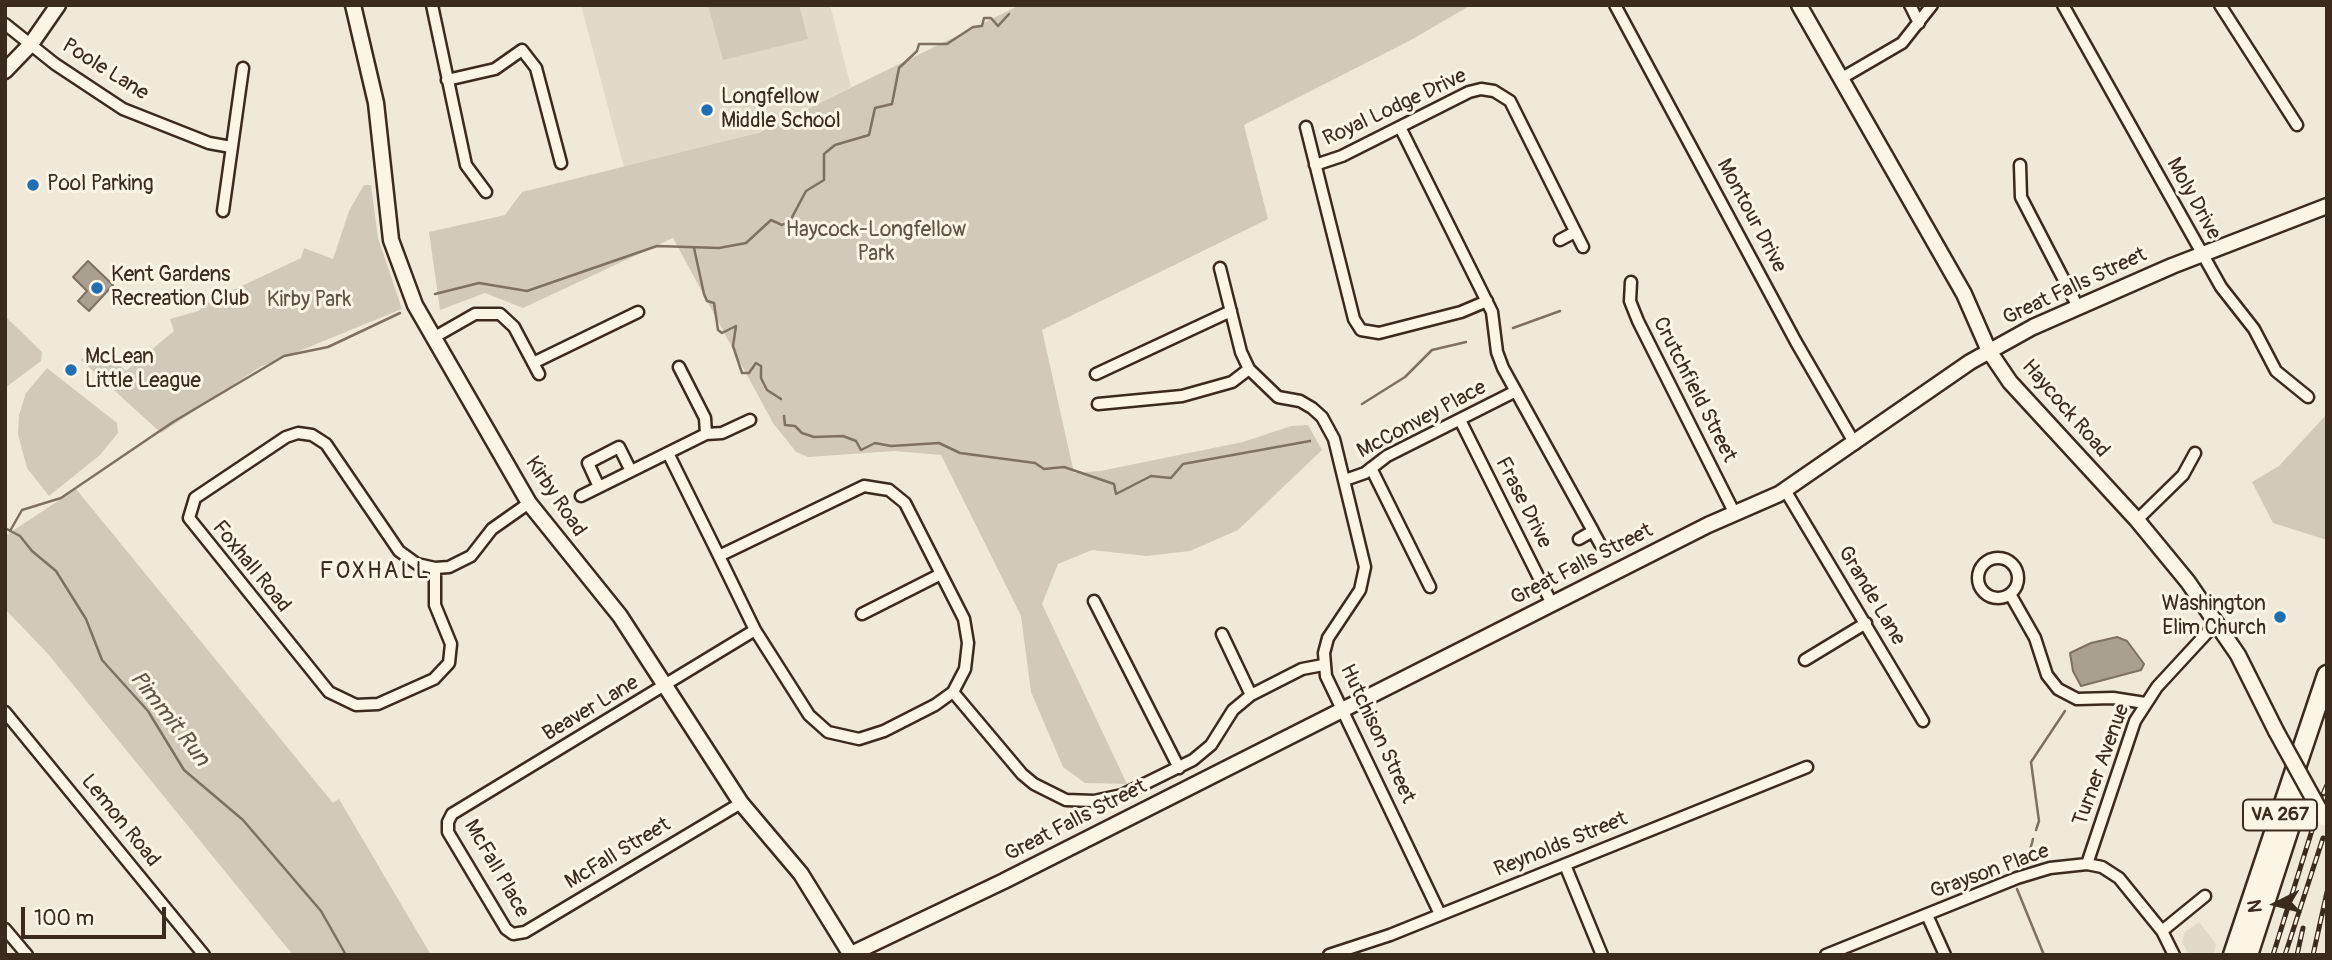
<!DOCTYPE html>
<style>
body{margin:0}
#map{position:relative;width:2332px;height:960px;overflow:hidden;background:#f0e9d9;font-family:Pangolin,sans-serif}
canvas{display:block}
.frame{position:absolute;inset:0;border:7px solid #3b2a1e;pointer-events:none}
.north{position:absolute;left:2241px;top:869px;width:70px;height:70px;-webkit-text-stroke:5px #fcf5e5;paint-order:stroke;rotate:264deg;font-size:19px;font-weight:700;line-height:28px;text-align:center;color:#3b2a1e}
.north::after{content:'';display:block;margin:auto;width:24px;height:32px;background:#3b2a1e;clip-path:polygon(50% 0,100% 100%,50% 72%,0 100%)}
.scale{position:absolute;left:21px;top:907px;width:145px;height:32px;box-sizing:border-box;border:4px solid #3b2a1e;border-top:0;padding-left:9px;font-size:21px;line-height:24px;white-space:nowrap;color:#3b2a1e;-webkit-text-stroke:5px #fcf5e5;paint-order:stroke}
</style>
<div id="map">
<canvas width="2332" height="960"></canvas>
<div class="frame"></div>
<div class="north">N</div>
<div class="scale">100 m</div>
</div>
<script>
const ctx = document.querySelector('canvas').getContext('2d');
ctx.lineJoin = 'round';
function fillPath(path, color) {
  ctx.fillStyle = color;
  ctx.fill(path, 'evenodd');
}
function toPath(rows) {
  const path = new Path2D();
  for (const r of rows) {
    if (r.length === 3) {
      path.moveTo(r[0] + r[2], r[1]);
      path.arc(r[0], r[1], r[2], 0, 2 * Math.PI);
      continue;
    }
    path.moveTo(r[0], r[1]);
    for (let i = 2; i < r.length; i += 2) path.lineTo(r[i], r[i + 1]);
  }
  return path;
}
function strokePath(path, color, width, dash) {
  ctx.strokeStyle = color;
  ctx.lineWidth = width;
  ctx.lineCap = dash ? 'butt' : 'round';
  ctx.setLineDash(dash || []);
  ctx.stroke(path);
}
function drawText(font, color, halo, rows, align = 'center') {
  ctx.font = font + ' Pangolin,sans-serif';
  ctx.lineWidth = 6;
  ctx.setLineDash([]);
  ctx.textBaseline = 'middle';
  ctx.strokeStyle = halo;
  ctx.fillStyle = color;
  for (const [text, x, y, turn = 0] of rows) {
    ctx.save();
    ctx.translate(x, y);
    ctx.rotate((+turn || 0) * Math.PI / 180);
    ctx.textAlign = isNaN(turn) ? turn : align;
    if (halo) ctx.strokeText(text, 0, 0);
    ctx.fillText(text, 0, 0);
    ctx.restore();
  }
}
const built = toPath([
 [581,5,830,5,851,87,631,194],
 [2199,922,2216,944,2214,955,2189,955,2182,942,2185,932]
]);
const green = toPath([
 [708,5,799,5,808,39,723,60],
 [1020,5,1471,5,1411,40,1244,125,1268,219,1042,330,1074,473,1100,471,1243,442,1291,426,1308,425,1322,450,1238,530,1190,551,1146,556,1092,550,1058,564,1042,604,1127,784,1085,783,1063,767,1031,692,1021,616,941,455,895,451,808,457,796,452,773,423,673,238,523,308,485,293,440,310,429,232,505,215,522,192,758,133],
 [364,185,371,185,378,238,402,309,260,367,161,433,81,360,96,344,126,371,174,331,170,319,198,311,212,300,301,258,304,248,333,259,349,211],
 [5,316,42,352,41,361,5,388],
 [47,368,117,423,118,433,100,455,49,496,27,468,18,434,19,415,26,393],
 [2327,414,2327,540,2273,523,2252,482,2279,466],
 [76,489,333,803,339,799,431,955,293,955,48,654,5,609,5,536]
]);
const water = toPath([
 [88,261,113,285,89,311,78,301,87,291,73,277,88,261],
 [2117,637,2127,641,2144,664,2141,670,2081,686,2073,671,2070,653,2091,643,2117,637]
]);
const stream = toPath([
 [694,248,704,294,707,301,714,303,718,330,722,333,736,326,733,346,742,373,749,373,756,363,761,366,761,378,767,390,781,399],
 [435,294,479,283,527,291,657,246,719,248,746,243,771,220,782,225,790,221,806,191,824,180,824,154,835,145,869,135,875,108,892,104,899,68,917,51,919,44,947,44,973,27,982,26,984,18,991,18,998,26,1009,14],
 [1513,328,1560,311],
 [1362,404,1405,377,1432,350,1466,342],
 [784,416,785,425,795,426,802,433,814,437,843,436,856,441,861,450,875,443,891,446,939,443,960,453,1035,463,1044,469,1064,467,1114,484,1116,494,1151,476,1171,478,1183,464,1310,441],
 [5,528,20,536,32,551,56,571,86,619,102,660,148,711,184,770,243,820,321,911,346,955],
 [10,531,22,510,61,498,173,422,284,356,328,347,400,313],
 [2036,830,2039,821,2031,762,2065,711],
 [2027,862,2033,839],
 [2017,889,2044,955]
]);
const street = toPath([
 [432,5,466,165,486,192],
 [1615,5,1796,342,1855,444],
 [1910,5,1919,23],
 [2063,5,2221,287,2254,329,2276,371,2308,397],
 [2220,5,2297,125],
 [5,24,55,64,123,109,209,143,231,147],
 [1842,78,1902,43,1932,5],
 [447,80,495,69,522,50,536,68,561,163],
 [1306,127,1354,319,1361,330,1379,333,1461,312,1487,301],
 [1400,127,1492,312,1497,352,1503,368,1593,531],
 [1315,165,1342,156,1469,92,1481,89,1494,91,1510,101,1583,247],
 [2020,165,2021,197,2078,307],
 [223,211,243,68],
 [1560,240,1575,232],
 [1220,268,1241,352,1249,369,1278,397,1300,401,1312,408,1322,417,1334,439,1365,567,1360,590,1328,638,1324,653,1326,676,1440,914],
 [1631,282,1630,301,1638,321,1735,514],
 [433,338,475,314,500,314,514,327,539,374],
 [533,363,638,312],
 [679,367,705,418,706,434],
 [1096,374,1231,311],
 [1098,404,1182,396,1232,382,1249,369],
 [1460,420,1552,604],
 [298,433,312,435,326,444,399,551,417,564,435,568,435,605,451,644,449,663,434,679,378,704,356,705,329,692,189,518,195,498,286,437,298,433],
 [668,453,719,556],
 [1371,468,1430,587],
 [1345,480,1365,473,1387,456,1516,391],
 [864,486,889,490,905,503,964,619,968,643,965,669,953,692,935,705,884,731,859,739,828,732,809,715,755,630,719,556,864,486],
 [599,487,588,463,619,447,631,471],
 [1785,490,1923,721],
 [581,496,706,434,722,433,750,420],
 [2137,520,2183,475,2195,453],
 [1579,539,1593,531,1600,544],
 [1998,578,20],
 [435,568,449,567,471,556,492,529,529,503],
 [2010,594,2035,638,2047,675,2058,689,2077,699,2113,698,2145,703],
 [1094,601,1179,768],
 [862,614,941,574],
 [1222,634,1251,695],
 [1805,660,1866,623],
 [953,692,1022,774,1034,784,1066,800,1094,801,1122,795,1193,760,1211,745,1233,710,1251,695,1302,669,1323,665],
 [5,712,204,955],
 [448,822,452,814,755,630],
 [448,822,448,832,506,929,513,934],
 [2087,864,2135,721,2157,687,2217,622],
 [1565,865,1602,955],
 [1927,915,1945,955],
 [5,929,27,955],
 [2162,931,2205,896],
 [513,934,525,932,741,803],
 [1329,955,1390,935,1807,767],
 [1826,955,2017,878,2050,868,2087,864,2102,867,2119,878,2162,931,2174,955]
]);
const secondary = toPath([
 [353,5,376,103,391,240,415,305,529,503,620,616,741,803,801,874,851,955],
 [1799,5,1964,294,1989,351,2010,382,2137,520,2188,582,2238,655,2276,731],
 [5,71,31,44,58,5],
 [849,955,1004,881,1708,525,1779,494,1970,362,2033,327,2172,266,2327,206]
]);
const highway = toPath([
 [2233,955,2327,675],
 [2248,955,2301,792]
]);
const rail = toPath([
 [2323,794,2327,785],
 [2273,955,2314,824],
 [2285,955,2323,838],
 [2297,955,2303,928],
 [2313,955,2327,892]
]);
const secondaryBridge = toPath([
 [2276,731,2324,818]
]);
const markers = [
 [707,110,7,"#1f6fb2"],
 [33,185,7,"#1f6fb2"],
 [97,288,7,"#1f6fb2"],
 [71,370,7,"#1f6fb2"],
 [2280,617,7,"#1f6fb2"]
];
const shields = [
 [2280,815,74]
];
const shieldNames = [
 ["VA 267",2280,815]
];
const streetNames = [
 ["Poole Lane",105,70,32],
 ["Royal Lodge Drive",1395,108,-25],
 ["Moly Drive",2193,199,61],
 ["Montour Drive",1751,216,62],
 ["Great Falls Street",2075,287,-25],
 ["Crutchfield Street",1694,390,63],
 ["Haycock Road",2065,409,49],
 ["McConvey Place",1422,420,-28],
 ["Kirby Road",555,497,56],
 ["Frase Drive",1523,503,63],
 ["Great Falls Street",1582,565,-27],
 ["Foxhall Road",251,567,51],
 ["Grande Lane",1871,596,59],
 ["Beaver Lane",591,709,-31],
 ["Hutchison Street",1377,734,65],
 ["Turner Avenue",2102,765,-70],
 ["Lemon Road",120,821,51],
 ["Great Falls Street",1076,821,-27],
 ["Reynolds Street",1561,845,-22],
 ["McFall Street",618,854,-31],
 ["McFall Place",496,869,60],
 ["Grayson Place",1990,872,-20]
];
const poiNames = [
 ["Longfellow",721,98],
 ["Middle School",721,122],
 ["Pool Parking",47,185],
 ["Kent Gardens",111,276],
 ["Recreation Club",111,300],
 ["McLean",85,358],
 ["Little League",85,382],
 ["Washington",2266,605,"right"],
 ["Elim Church",2266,629,"right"]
];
const parkNames = [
 ["Haycock-Longfellow",876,231],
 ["Park",876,255],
 ["Kirby Park",309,301]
];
const neighbourhoodNames = [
 ["FOXHALL",375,572]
];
const waterNames = [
 ["Pimmit Run",169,719,52]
];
fillPath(built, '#e1d9c9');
fillPath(green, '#d2c9ba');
fillPath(water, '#aaa091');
strokePath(water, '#7e7163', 2);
strokePath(stream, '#7e7163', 2.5);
strokePath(street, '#3b2a1e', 15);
strokePath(secondary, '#3b2a1e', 19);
strokePath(highway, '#3b2a1e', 23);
strokePath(street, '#fcf5e5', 10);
strokePath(secondary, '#fcf5e5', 14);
strokePath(highway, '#fcf5e5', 18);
strokePath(rail, '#3b2a1e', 5);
strokePath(rail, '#fcf5e5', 2.5, [8]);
strokePath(secondaryBridge, '#3b2a1e', 19, []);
strokePath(secondaryBridge, '#fcf5e5', 14);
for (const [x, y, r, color] of markers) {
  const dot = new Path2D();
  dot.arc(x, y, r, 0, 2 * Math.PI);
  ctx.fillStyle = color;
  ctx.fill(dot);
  strokePath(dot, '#fcf5e5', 2.5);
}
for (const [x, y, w] of shields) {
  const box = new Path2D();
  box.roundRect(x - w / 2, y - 15.5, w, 31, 5);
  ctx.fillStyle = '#fcf5e5';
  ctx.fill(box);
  strokePath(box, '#3b2a1e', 2);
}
drawText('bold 19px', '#3b2a1e', null, shieldNames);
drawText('21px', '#3b2a1e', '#fcf5e5', streetNames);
drawText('21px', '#3b2a1e', '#fcf5e5', poiNames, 'left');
drawText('21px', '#615245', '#fcf5e5', parkNames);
ctx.letterSpacing = '2px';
drawText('23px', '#3b2a1e', '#fcf5e5', neighbourhoodNames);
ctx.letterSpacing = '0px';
drawText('italic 23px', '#625346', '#fcf5e5', waterNames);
</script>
